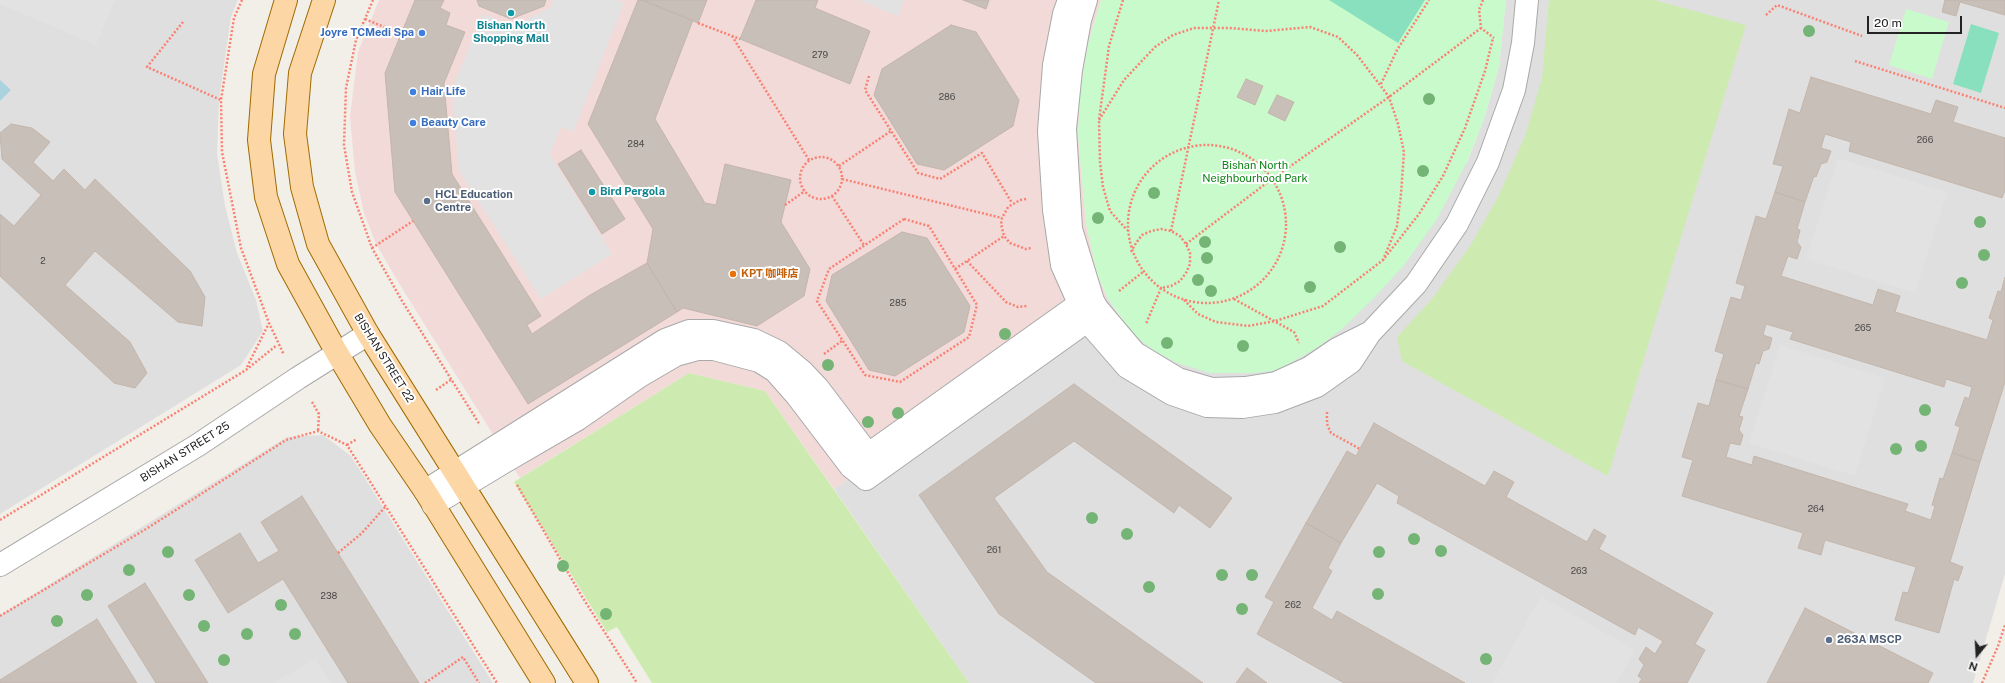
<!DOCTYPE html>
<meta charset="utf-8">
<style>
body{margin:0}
#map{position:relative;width:2005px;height:683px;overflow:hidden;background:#f2efe9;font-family:"Public Sans",sans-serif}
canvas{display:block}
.north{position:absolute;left:1957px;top:635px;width:40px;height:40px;-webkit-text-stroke:3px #fff;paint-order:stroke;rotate:198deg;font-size:11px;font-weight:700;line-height:16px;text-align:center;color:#222}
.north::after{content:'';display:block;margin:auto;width:14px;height:18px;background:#222;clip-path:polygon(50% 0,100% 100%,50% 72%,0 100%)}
.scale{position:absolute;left:1867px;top:16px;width:95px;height:18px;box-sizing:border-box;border:2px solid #222;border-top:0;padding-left:5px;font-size:12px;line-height:14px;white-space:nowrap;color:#222;-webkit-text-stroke:3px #fff;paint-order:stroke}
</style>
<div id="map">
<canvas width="2005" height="683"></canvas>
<div class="north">N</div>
<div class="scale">20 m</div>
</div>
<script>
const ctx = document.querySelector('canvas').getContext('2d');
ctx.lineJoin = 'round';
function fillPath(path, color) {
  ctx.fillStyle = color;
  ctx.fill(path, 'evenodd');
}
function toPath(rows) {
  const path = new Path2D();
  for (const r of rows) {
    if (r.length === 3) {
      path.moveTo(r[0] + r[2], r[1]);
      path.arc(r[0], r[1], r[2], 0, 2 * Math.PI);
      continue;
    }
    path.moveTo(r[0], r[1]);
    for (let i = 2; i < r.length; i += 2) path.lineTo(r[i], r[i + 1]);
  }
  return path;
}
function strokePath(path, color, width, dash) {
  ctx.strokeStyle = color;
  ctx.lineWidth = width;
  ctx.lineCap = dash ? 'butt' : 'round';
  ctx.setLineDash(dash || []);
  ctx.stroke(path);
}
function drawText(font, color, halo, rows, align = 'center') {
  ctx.font = font + ' "Public Sans","Noto Sans SC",sans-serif';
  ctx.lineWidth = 4;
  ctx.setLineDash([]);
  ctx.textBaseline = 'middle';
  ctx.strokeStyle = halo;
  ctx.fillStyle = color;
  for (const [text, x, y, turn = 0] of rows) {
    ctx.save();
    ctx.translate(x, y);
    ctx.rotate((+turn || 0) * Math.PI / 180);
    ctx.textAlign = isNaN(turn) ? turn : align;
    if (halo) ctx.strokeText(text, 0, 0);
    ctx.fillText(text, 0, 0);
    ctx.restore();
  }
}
const residential = toPath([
 [0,0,238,0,231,17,219,100,217,153,225,206,237,253,256,300,263,331,241,365,0,514],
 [1506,0,2005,0,2005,574,1973,683,969,683,834,489,1107,297,1122,320,1467,163,1485,116,1499,67],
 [323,435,351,456,493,683,0,683,0,615,287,437]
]);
const commercial = toPath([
 [379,0,1101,0,1088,44,1080,93,1078,135,1086,224,1097,273,1107,297,834,489,765,391,689,373,520,478,397,280,376,244,364,213,355,172,350,117,358,52]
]);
const grass = toPath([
 [1549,0,1654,0,1746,25,1608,476,1402,361,1397,337,1432,299,1470,246,1498,197,1525,136,1542,78],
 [689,373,765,391,969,683,652,683,617,627,607,632,514,482]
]);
const park = toPath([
 [1101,0,1506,0,1499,67,1485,116,1467,162,1437,219,1405,264,1374,298,1342,329,1318,347,1278,370,1255,373,1210,373,1177,363,1153,350,1133,334,1107,297,1097,273,1086,224,1078,135,1080,93,1088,44],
 [1906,9,1949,22,1932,79,1889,65]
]);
const pitch = toPath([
 [1329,0,1425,0,1398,43],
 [1971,24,1999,33,1981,93,1953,84]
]);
const parking = toPath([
 [0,0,115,0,96,45,0,4],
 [553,0,616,0,624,3,573,132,561,127,550,155,612,254,541,299,459,171,452,89,483,14,513,26,551,7],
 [859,0,904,0,898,16],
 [1838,158,1947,192,1915,293,1806,259],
 [1780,345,1885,378,1855,476,1749,443],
 [1541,596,1635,650,1616,683,1492,683],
 [315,658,331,683,274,683]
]);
const water = toPath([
 [0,80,11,90,0,101]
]);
const building = toPath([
 [415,0,444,0,440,8,450,13,446,25,465,32,444,83,452,174,541,316,527,325,532,334,590,295,647,263,677,312,528,404,395,192,385,73,415,0],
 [477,0,546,0,544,6,511,19,479,6,477,0],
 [638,0,642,0,693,20,655,119,705,203,716,205,725,164,791,180,781,222,810,269,804,296,757,326,683,308,677,312,647,263,653,229,588,124,638,0],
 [642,0,707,0,698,23,642,0],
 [756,0,818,0,815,8,870,31,850,84,740,39,756,0],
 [963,0,989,0,986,9,963,0],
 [1945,0,2005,0,2005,15,1960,2,1956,16,1942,12,1945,0],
 [951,25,976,32,1019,100,1013,126,944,170,917,164,874,95,882,69,951,25],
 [1811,77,1931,114,1936,100,1958,107,1953,122,2005,138,2005,190,2002,198,1849,151,1851,142,1825,134,1821,148,1831,151,1827,162,1821,164,1816,177,1814,176,1805,202,1775,192,1783,166,1773,164,1789,109,1800,113,1811,77],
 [1246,79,1263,86,1255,105,1237,97,1246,79],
 [1277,95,1294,102,1285,121,1268,113,1277,95],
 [11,124,32,128,50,142,33,162,53,181,64,169,85,190,95,179,190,271,205,297,202,326,178,322,95,251,65,285,130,342,147,373,135,388,114,383,0,276,0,214,14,226,41,195,2,159,0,133,11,124],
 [581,150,625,219,602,234,558,164,581,150],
 [1775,192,1805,202,1797,229,1800,230,1797,242,1801,247,1797,259,1788,256,1781,276,1873,305,1878,289,1900,296,1895,312,1987,340,1993,320,1989,318,1998,291,2001,292,2005,277,2005,382,1980,462,1952,453,1960,427,1955,425,1965,397,1969,399,1972,387,1946,379,1944,387,1790,339,1793,332,1766,324,1763,335,1772,338,1769,349,1763,351,1759,364,1756,363,1748,389,1716,380,1724,354,1715,351,1731,297,1741,300,1745,286,1736,283,1756,216,1766,219,1775,192],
 [902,232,927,238,970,306,964,332,895,376,869,370,826,301,832,275,902,232],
 [1716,380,1748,389,1739,416,1743,417,1739,430,1743,435,1740,445,1730,443,1726,457,1752,465,1754,456,1908,504,1905,511,1931,520,1935,506,1932,505,1940,478,1943,479,1952,453,1980,462,1950,562,1963,567,1958,581,1954,579,1939,633,1895,620,1903,592,1908,593,1916,567,1825,540,1821,555,1798,548,1803,533,1682,496,1693,460,1682,457,1698,403,1709,406,1716,380],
 [1074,384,1232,498,1210,528,1179,505,1174,513,1074,441,994,498,1047,572,1203,683,1096,683,999,614,919,495,1074,384],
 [1374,423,1485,486,1494,471,1514,482,1506,497,1587,542,1594,529,1606,536,1599,549,1713,613,1695,644,1705,650,1687,683,1639,683,1642,679,1638,676,1644,665,1639,659,1646,647,1655,654,1663,641,1638,627,1635,635,1467,542,1397,503,1399,496,1377,483,1341,543,1306,523,1347,451,1356,456,1374,423],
 [302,496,338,553,419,683,348,683,283,579,228,613,195,560,240,533,258,563,279,551,261,522,302,496],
 [1306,523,1341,543,1328,568,1332,571,1312,608,1332,620,1337,611,1465,683,1344,683,1257,634,1274,602,1265,597,1306,523],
 [145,583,208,683,156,683,108,606,145,583],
 [1805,608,1933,673,1928,683,1767,683,1805,608],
 [97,619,137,683,0,683,0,680,97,619],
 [1247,668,1267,683,1236,683,1247,668]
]);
const path = toPath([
 [242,0,234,18,221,100,222,152,241,248,269,323,284,355],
 [373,0,356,40,346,88,344,145,352,192,372,248,402,301,480,425],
 [1123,0,1109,46,1099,120,1100,162,1103,187,1110,211,1127,230],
 [1483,0,1479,10,1481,28,1494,38],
 [1766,15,1777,5,1862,36],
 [365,19,401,34],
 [183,22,147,67,221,100],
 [698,23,740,39],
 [732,36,809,160],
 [1855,61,2005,108],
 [869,76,865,90,918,173,940,179,982,153,1012,203],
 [1381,84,1397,50,1429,0],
 [1099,120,1124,80,1155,47,1173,35,1194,28,1230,28,1266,31,1310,27,1338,37,1357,55,1380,85,1389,97,1398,124,1404,152,1401,194,1397,226,1383,260],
 [1207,224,79],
 [821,178,21],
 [839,166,891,131],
 [842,179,1002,218],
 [832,196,864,245],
 [1026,199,1020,200,1008,207,1002,218,1001,224,1004,236,1010,243,1026,249,1031,248],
 [785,205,805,191],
 [904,219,929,226,977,305,969,337,900,382,865,375,817,301,829,269,904,219],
 [1171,231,1219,0],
 [1186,244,1272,179,1389,97,1481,28],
 [372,248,413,221],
 [1131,252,1136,243,1142,235,1151,231,1161,229,1171,231,1180,236,1186,244,1190,253,1190,264,1186,273,1180,281,1171,286,1161,288,1146,324],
 [967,261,1006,302,1018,307,1027,306],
 [955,269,1004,236],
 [1119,291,1143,272],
 [1234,299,1294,332,1299,343],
 [1184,300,1198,314,1216,322,1248,326,1275,321,1323,306,1383,260,1419,214,1443,176,1465,128,1485,71,1493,38],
 [824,354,843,340],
 [247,367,269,323],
 [436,390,452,379],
 [312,402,319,414,318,431],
 [1327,412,1327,424,1331,433,1360,449],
 [347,445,357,439],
 [517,485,581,595,637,683],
 [0,520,246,370,277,345],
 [338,553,362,533,386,506],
 [0,616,146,529,286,440,318,431,347,445,497,683],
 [425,683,463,657,479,683],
 [1982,683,1998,646,2005,625]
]);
const minor = toPath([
 [1069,0,1064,14,1054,65,1049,131,1054,210,1062,265,1087,321,1127,367,1172,394,1207,406,1242,407,1275,402,1317,386,1351,362,1370,333,1416,284,1457,224,1488,162,1514,90,1523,43,1527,0],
 [1086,0,1080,20,1071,70,1065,129,1071,229,1093,301,1097,308,1135,353,1178,379,1212,389,1245,388,1276,383,1309,368,1337,349,1369,333],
 [856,463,1079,304,1093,301],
 [866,479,1087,321,1095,311],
 [425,491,665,340,689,331,713,331,754,340,779,352,803,372,818,388,868,454,866,479],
 [433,505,504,462,578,419,640,376,676,355,698,349,714,349,759,361,775,371,797,396,851,467,866,479],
 [0,565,198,445,298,378,368,334]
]);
const major = toPath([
 [286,0,264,74,259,140,266,197,288,264,337,353,380,425,425,491,544,683],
 [324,0,300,73,295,134,302,187,318,244,368,334,587,683]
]);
const trees = [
 [1809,31],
 [1429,99],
 [1423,171],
 [1154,193],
 [1098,218],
 [1980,222],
 [1205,242],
 [1340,247],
 [1984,255],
 [1207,258],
 [1198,280],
 [1962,283],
 [1310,287],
 [1211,291],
 [1005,334],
 [1167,343],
 [1243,346],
 [828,365],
 [1925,410],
 [898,413],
 [868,422],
 [1921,446],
 [1896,449],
 [1092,518],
 [1127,534],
 [1414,539],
 [1441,551],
 [168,552],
 [1379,552],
 [563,566],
 [129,570],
 [1222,575],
 [1252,575],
 [1149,587],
 [1378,594],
 [87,595],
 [189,595],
 [281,605],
 [1242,609],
 [606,614],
 [57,621],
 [204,626],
 [247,634],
 [295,634],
 [1486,659],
 [224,660]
];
const markers = [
 [511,13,4,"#0f9aa8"],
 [422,33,4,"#3f7fe0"],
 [413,92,4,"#3f7fe0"],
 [413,123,4,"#3f7fe0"],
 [592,192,4,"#0f9aa8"],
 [427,201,4,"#5c6f8a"],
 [733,274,4,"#e8710a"],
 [1829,640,4,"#5c6f8a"]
];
const numberNames = [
 ["279",820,55],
 ["286",947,97],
 ["266",1925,140],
 ["284",636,144],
 ["2",43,261],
 ["285",898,303],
 ["265",1863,328],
 ["264",1816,509],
 ["261",994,550],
 ["263",1579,571],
 ["238",329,596],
 ["262",1293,605]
];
const cultureNames = [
 ["Bishan North",511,26],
 ["Shopping Mall",511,39],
 ["Bird Pergola",600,192,"left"]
];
const shopNames = [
 ["Joyre TCMedi Spa",414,33,"right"],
 ["Hair Life",421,92],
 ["Beauty Care",421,123]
];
const parkNames = [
 ["Bishan North",1255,166],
 ["Neighbourhood Park",1255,179]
];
const serviceNames = [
 ["HCL Education",435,195],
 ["Centre",435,208],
 ["263A MSCP",1837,640]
];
const foodNames = [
 ["KPT 咖啡店",741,274]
];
const streetNames = [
 ["BISHAN STREET 22",384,358,58],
 ["BISHAN STREET 25",185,452,-32]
];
fillPath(residential, '#e0dfdf');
fillPath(commercial, '#f2dad9');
fillPath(grass, '#cdebb0');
fillPath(park, '#c8facc');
fillPath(pitch, '#88e0be');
fillPath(parking, '#e2e2e2');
fillPath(water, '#aad3df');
fillPath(building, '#c7bfb8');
strokePath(building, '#c4b6ab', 1);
strokePath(minor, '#a9a9a9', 24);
strokePath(major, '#a06b00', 24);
strokePath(path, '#fa8072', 2.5, [2, 2]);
strokePath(minor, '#fff', 22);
strokePath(major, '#fcd6a4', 22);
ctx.fillStyle = '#74b475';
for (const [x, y] of trees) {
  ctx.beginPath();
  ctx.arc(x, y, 6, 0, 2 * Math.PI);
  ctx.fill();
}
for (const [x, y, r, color] of markers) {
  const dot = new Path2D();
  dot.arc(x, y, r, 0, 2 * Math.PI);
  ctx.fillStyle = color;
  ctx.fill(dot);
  strokePath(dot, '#fff', 1.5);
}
drawText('9px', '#4b4948', null, numberNames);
drawText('bold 11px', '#0d838f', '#fff', cultureNames);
drawText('bold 11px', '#366cbe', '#fff', shopNames, 'left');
drawText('11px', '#0c8416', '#fff', parkNames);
drawText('bold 11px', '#4e5e75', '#fff', serviceNames, 'left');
drawText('bold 11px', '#c56008', '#fff', foodNames, 'left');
drawText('11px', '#222', '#fff', streetNames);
</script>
